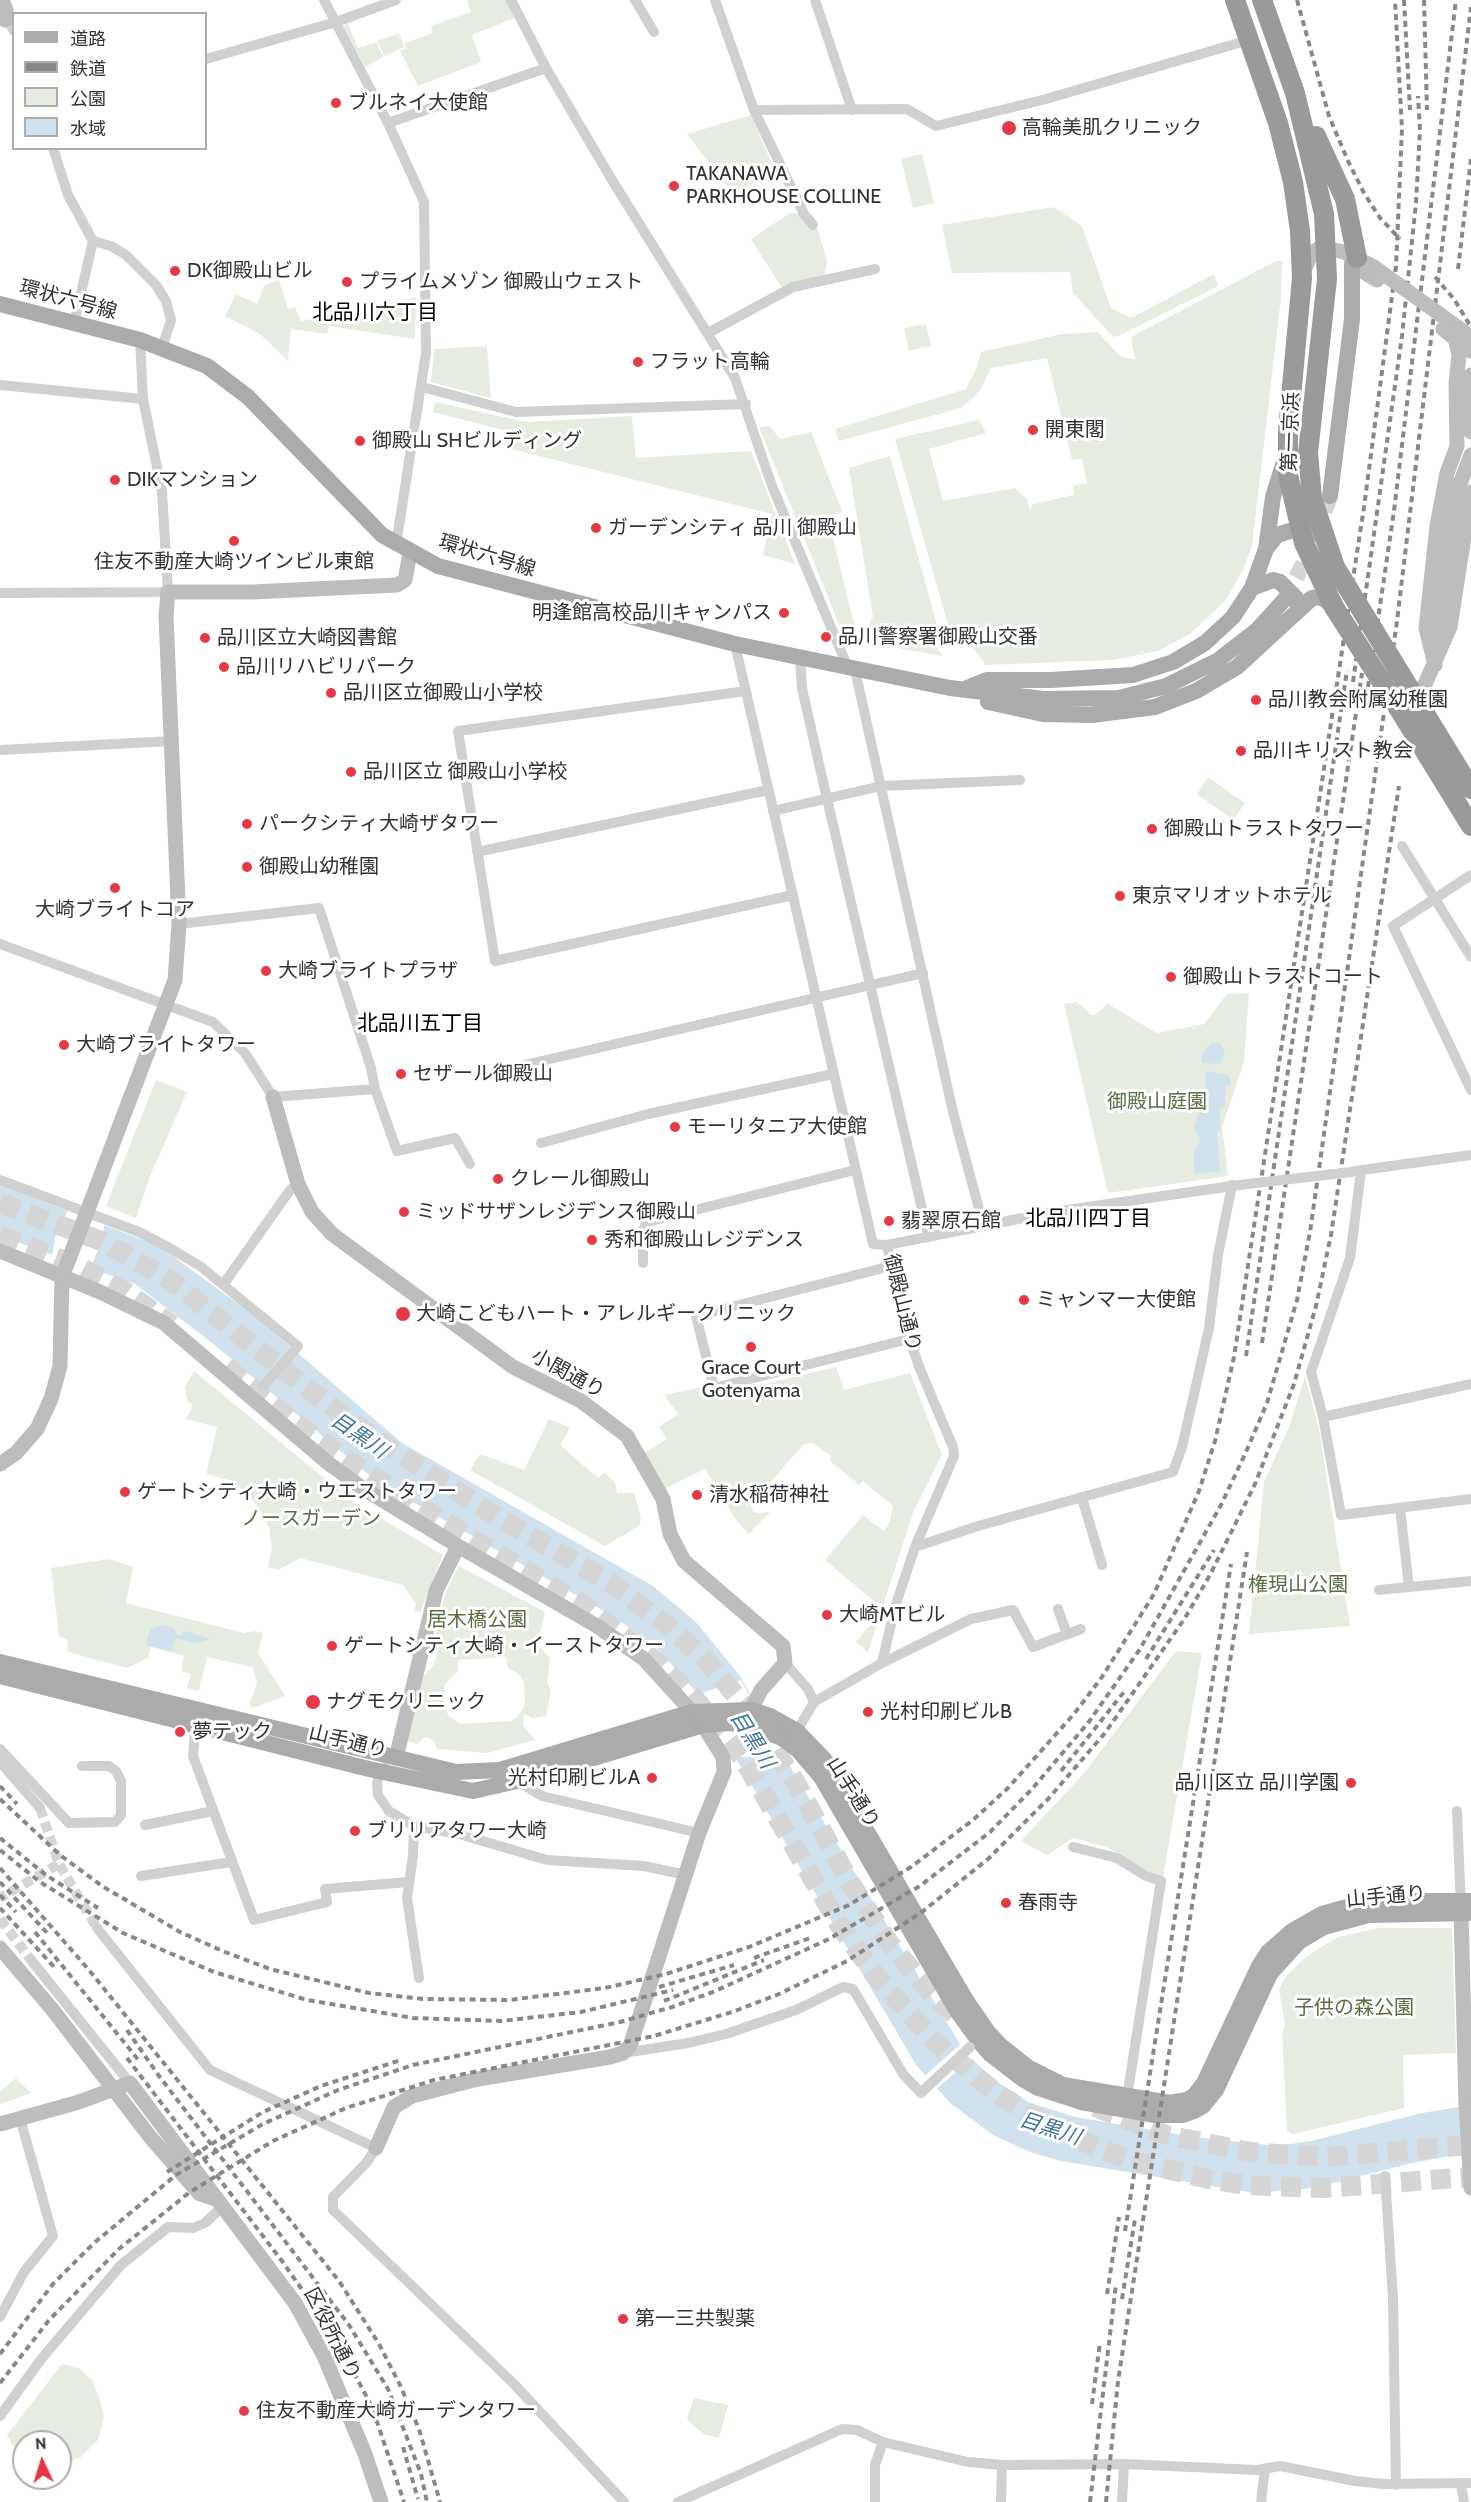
<!DOCTYPE html>
<meta charset="utf-8">
<style>
body{margin:0}
#map{position:relative;width:1471px;height:2502px;overflow:hidden;background:#fff;font-family:Cabin,"Noto Sans JP",sans-serif}
canvas{display:block}
.legend{position:absolute;left:12px;top:12px;width:195px;height:138px;box-sizing:border-box;background:#fff;border:2px solid #adadad;margin:0;padding:8px 10px;list-style:none;font-size:18px;color:#333}
.legend li{display:flex;align-items:center;gap:12px;height:30px}
.legend b{width:30px;border:2px solid #adadad}
.north{position:absolute;left:12px;top:2430px;width:60px;height:60px;box-sizing:border-box;background:#fff;border:2px solid #adadad;border-radius:50%;rotate:356deg;font-size:16px;font-weight:700;line-height:24px;text-align:center;color:#333}
.north::after{content:'';display:block;margin:auto;width:21px;height:27px;background:#e63946;clip-path:polygon(50% 0,100% 100%,50% 72%,0 100%)}
</style>
<div id="map">
<canvas width="1471" height="2502"></canvas>
<ul class="legend">
<li><b style="height:8px;background:#ababab"></b>道路</li>
<li><b style="height:8px;background:#888"></b>鉄道</li>
<li><b style="height:16px;background:#e6ecdf"></b>公園</li>
<li><b style="height:16px;background:#cfe2ee"></b>水域</li>
</ul>
<div class="north">N</div>
</div>
<script>
const ctx = document.querySelector('canvas').getContext('2d');
ctx.lineJoin = 'round';
function fillPath(path, color) {
  ctx.fillStyle = color;
  ctx.fill(path, 'evenodd');
}
function toPath(rows) {
  const path = new Path2D();
  for (const r of rows) {
    path.moveTo(r[0], r[1]);
    for (let i = 2; i < r.length; i += 2) path.lineTo(r[i], r[i + 1]);
  }
  return path;
}
function strokePath(path, color, width, dash) {
  ctx.strokeStyle = color;
  ctx.lineWidth = width;
  ctx.lineCap = dash ? 'butt' : 'round';
  ctx.setLineDash(dash || []);
  ctx.stroke(path);
}
function drawText(font, color, halo, rows, align = 'center') {
  ctx.font = font + ' Cabin,"Noto Sans JP",sans-serif';
  ctx.lineWidth = 6;
  ctx.setLineDash([]);
  ctx.textBaseline = 'middle';
  ctx.strokeStyle = halo;
  ctx.fillStyle = color;
  for (const [text, x, y, turn = 0] of rows) {
    ctx.save();
    ctx.translate(x, y);
    ctx.rotate((+turn || 0) * Math.PI / 180);
    ctx.textAlign = isNaN(turn) ? turn : align;
    if (halo) ctx.strokeText(text, 0, 0);
    ctx.fillText(text, 0, 0);
    ctx.restore();
  }
}
const green = toPath([
 [467,0,506,0,515,18,472,35,481,62,418,86,400,51,406,48,405,43,433,33,431,26,471,12],
 [347,21,358,48,376,42,383,57,365,67,344,27],
 [399,33,404,47,385,56,377,41],
 [751,115,775,171,733,194,687,134],
 [922,154,934,203,913,208,901,159],
 [1054,207,1082,226,1111,308,1131,318,1214,274,1218,286,1114,338,1073,293,1070,272,952,273,942,225],
 [790,213,804,214,818,230,827,261,824,280,784,291,751,239],
 [1276,261,1282,261,1281,298,1252,546,1243,570,1225,601,1190,634,1158,651,1112,660,986,665,967,640,949,628,895,439,979,420,986,433,929,449,943,501,1015,488,1027,499,1030,511,1033,504,1074,495,1073,486,1087,483,1082,459,1072,460,1047,358,991,368,979,392,961,408,839,441,835,429,966,389,977,367,981,352,1062,334,1098,332,1121,357,1135,359,1131,337],
 [279,280,288,309,295,307,301,321,416,297,415,339,329,326,327,334,291,329,288,361,260,334,225,316,236,294,257,304,265,285],
 [926,324,931,346,909,351,904,328],
 [487,346,491,398,431,382,434,349],
 [435,402,526,422,632,416,636,458,751,451,795,564,763,555,772,514,503,447,507,431,433,412],
 [770,426,780,439,811,432,842,511,828,517,855,628,843,634,759,427],
 [890,456,941,639,937,648,943,656,874,644,865,631,873,617,849,468],
 [1208,777,1245,803,1233,820,1197,794],
 [1249,993,1244,1062,1222,1127,1228,1176,1108,1193,1064,1004,1077,1002,1093,1016,1108,1004,1157,1033,1204,1024,1227,994],
 [156,1080,187,1092,150,1176,136,1218,106,1206],
 [836,1367,844,1390,910,1373,942,1455,913,1513,868,1652,856,1642,874,1620,870,1611,874,1601,825,1560,863,1515,884,1531,890,1521,893,1506,863,1481,859,1485,830,1461,831,1456,813,1443,804,1444,750,1505,755,1513,770,1512,749,1534,736,1520,705,1469,664,1489,643,1454,667,1439,659,1427,678,1414,664,1395,707,1386,710,1397],
 [194,1371,352,1501,443,1555,420,1613,414,1611,416,1604,403,1585,300,1558,278,1570,268,1567,272,1549,269,1527,260,1509,247,1493,229,1480,206,1474,217,1427,186,1419,193,1406,187,1400,185,1387],
 [1305,1376,1319,1429,1350,1626,1249,1634,1264,1482,1289,1427],
 [549,1419,570,1428,560,1445,598,1478,605,1472,615,1483,617,1493,634,1493,641,1517,639,1526,605,1546,470,1470,480,1454,524,1470],
 [109,1559,133,1567,126,1603,244,1633,253,1631,263,1633,258,1653,285,1696,256,1707,249,1706,257,1683,253,1667,207,1657,199,1691,187,1688,191,1674,181,1671,184,1656,151,1647,148,1658,127,1668,67,1652,68,1640,59,1636,51,1568],
 [459,1566,545,1612,538,1645,550,1658,547,1683,551,1690,546,1716,532,1718,525,1714,523,1720,523,1725,535,1740,487,1753,437,1749,434,1741,429,1738,423,1738,418,1744,406,1741,422,1678,433,1666,436,1657,439,1645,435,1628,446,1591],
 [506,1657,508,1668,519,1674,524,1682,525,1705,517,1717,511,1721,460,1724,448,1715,443,1698,445,1684,458,1671,458,1660],
 [1176,1651,1202,1653,1163,1877,1143,1869,1107,1847,1073,1838,1047,1855,1021,1841,1085,1772],
 [1379,1928,1452,1928,1456,2053,1403,2055,1404,2108,1293,2134,1287,2131,1282,2035,1285,2024,1279,1990,1286,1976,1302,1960,1318,1949,1338,1937],
 [16,2078,31,2093,0,2104,0,2092],
 [62,2364,79,2368,92,2380,100,2400,104,2417,98,2440,81,2457,60,2467,60,2442,24,2442,24,2464,7,2435],
 [694,2398,728,2405,719,2438,703,2434,687,2419]
]);
const water = toPath([
 [1211,1043,1219,1043,1225,1050,1220,1064,1202,1063,1202,1055],
 [1206,1071,1230,1076,1231,1085,1226,1086,1225,1107,1220,1108,1220,1131,1217,1131,1220,1171,1194,1174,1194,1151,1201,1141,1194,1127,1205,1094],
 [0,1185,159,1246,255,1316,402,1443,653,1586,696,1622,740,1676,795,1775,965,2052,993,2079,1028,2102,1075,2117,1194,2137,1277,2146,1311,2141,1422,2113,1471,2105,1471,2152,1412,2163,1314,2188,1254,2193,1061,2161,1030,2152,993,2135,950,2103,916,2065,698,1694,659,1650,616,1618,376,1481,211,1342,135,1284,0,1236],
 [163,1625,174,1628,176,1634,181,1636,185,1631,211,1639,195,1643,175,1638,171,1652,146,1645,150,1629]
]);
const pier = toPath([
 [68,1210,105,1223,99,1249,89,1270,52,1257,55,1237],
 [741,1680,756,1707,790,1764,785,1760,773,1757,734,1757,696,1695],
 [962,2043,974,2057,935,2090,923,2077]
]);
const streetTunnel = toPath([
 [40,1808,59,1864,97,1928],
 [0,1901,0,1898,59,1864],
 [0,1919,31,1960]
]);
const primaryTunnel = toPath([
 [1285,599,1312,547,1330,496]
]);
const highwayTunnel = toPath([
 [0,1203,101,1241,173,1282,316,1395,378,1440,497,1517,609,1582,671,1628,708,1662,756,1720,796,1783,851,1884,890,1944,933,1995,962,2021],
 [0,1235,80,1267,126,1292,172,1325],
 [226,1367,290,1419,358,1467,474,1540,584,1605,662,1666,696,1700,742,1757,840,1926,878,1979,937,2044,996,2093,1028,2113,1098,2148,1134,2161,1208,2179,1245,2185,1323,2188,1471,2177],
 [1095,2107,1167,2135,1251,2152,1325,2157,1471,2145]
]);
const street = toPath([
 [324,0,388,123,424,202,426,353,396,545],
 [511,0,546,68,612,180,735,378,772,486,848,668],
 [635,0,654,32],
 [715,0,754,110,804,214,813,225],
 [815,0,852,110],
 [0,19,10,24,14,31],
 [206,59,336,22,396,0],
 [754,110,907,109,936,126,1046,99,1249,40],
 [388,123,546,68],
 [53,148,68,195,93,241,111,246,126,255,156,285,166,301,171,320,162,348],
 [74,323,93,241],
 [708,333,793,287,875,269],
 [0,385,143,399],
 [422,387,516,412,746,404],
 [0,593,168,592,162,492,143,399,140,340],
 [735,644,873,1244,887,1245,1053,1212,1239,1185],
 [800,658,802,688,819,764,928,1235],
 [855,670,953,1112,983,1224],
 [746,691,458,731,495,961,793,895],
 [0,750,172,741],
 [773,811,881,786,1020,780],
 [1402,846,1471,957],
 [477,852,768,790],
 [1471,875,1393,926,1471,1090],
 [179,924,319,908,371,1068,375,1089,397,1151,455,1138,470,1164],
 [0,944,213,1022,245,1053,273,1097,375,1089],
 [507,1069,923,973],
 [541,1143,648,1114,833,1074],
 [1355,1171,1471,1155],
 [1361,1171,1350,1258,1311,1372,1323,1417,1471,1384],
 [0,1180,139,1232,168,1247,200,1266,298,1346,294,1351],
 [643,1263,643,1230,647,1222,855,1170],
 [891,1266,696,1316,714,1388,909,1339],
 [223,1285,290,1190,298,1184],
 [1323,1417,1341,1515,1471,1499],
 [1082,1498,1102,1565],
 [1400,1508,1409,1587],
 [915,1547,978,1526,1173,1472,1182,1447,1209,1328,1218,1255,1232,1185],
 [1379,1590,1471,1581],
 [1058,1609,1067,1634],
 [785,1663,808,1689,814,1702],
 [882,1663,895,1607,915,1547,954,1456,953,1447,920,1369,904,1324,887,1245],
 [196,1720,193,1756,254,1920,327,1902,325,1889,408,1882],
 [797,1731,814,1702,882,1663,971,1619,1013,1610,1033,1647,1081,1629],
 [0,1749,69,1823,115,1822,121,1815,121,1781,116,1771,109,1766,82,1766],
 [0,1762,40,1808],
 [385,1768,380,1772,377,1783,378,1795,389,1811,414,1826,459,1834,547,1860,644,1866,686,1875],
 [517,1781,542,1796,699,1833],
 [1457,1811,1461,1907],
 [145,1825,213,1811],
 [414,1826,413,1856,407,1898,419,1978],
 [1073,1847,1117,1858,1146,1876,1161,1881,1127,2097],
 [141,1876,231,1862],
 [97,1928,210,2070,376,2148,367,2162,333,2197,333,2210,513,2383,624,2502],
 [31,1960,130,2083],
 [623,2053,688,2043,726,2034,796,2010,843,1987,853,1989,903,2074,921,2093,926,2088],
 [1385,2176,1393,2298,1396,2485],
 [0,2317,24,2272,53,2236,20,2118],
 [0,2416,42,2358,121,2265,168,2227,193,2228,205,2223,223,2206],
 [1461,2484,1464,2502],
 [678,2502,842,2429,857,2430,883,2442,968,2462,1002,2465,1124,2464,1257,2470,1280,2466,1355,2481,1384,2484,1471,2483],
 [875,2502,875,2465,883,2442],
 [1001,2502,1002,2465],
 [1122,2502,1124,2464],
 [1261,2502,1265,2469]
]);
const secondary = toPath([
 [2,0,6,10,5,20],
 [1354,266,1377,280],
 [1303,272,1312,253,1321,247,1344,252,1374,267],
 [1449,321,1471,337],
 [1443,329,1471,351],
 [1471,375,1466,393,1464,420,1466,428,1471,432],
 [1437,644,1455,497,1471,455],
 [1435,665,1426,628,1437,526,1447,473,1457,446,1456,384,1459,355,1455,338],
 [1415,707,1450,627,1471,492],
 [273,1097,298,1184,312,1212,332,1234,513,1367,581,1401,627,1436,663,1499,670,1534,684,1561,783,1646,785,1663,761,1690,751,1710],
 [87,1212,175,980,179,924,166,616,168,592,253,592,397,585,405,580,410,553],
 [0,1251,100,1292,164,1323,328,1463,361,1487,458,1546,597,1626,644,1659,692,1712],
 [0,1464,16,1453,37,1429,51,1399,60,1366,62,1277],
 [396,1758,436,1591,458,1546],
 [1461,1913,1466,2104],
 [0,1948,52,2009,151,2138,200,2194,218,2200],
 [0,2124,79,2102,130,2083,295,2303,324,2356,365,2454,381,2502],
 [376,2148,394,2107,412,2096,478,2079,610,2057,623,2053,630,2046,699,1833,724,1772,723,1757,703,1725],
 [1469,2153,1471,2188]
]);
const primary = toPath([
 [0,304,140,340,207,366,248,397,382,535,438,566,735,644,950,688,1044,699,1119,698,1166,686,1217,661,1257,630,1285,599],
 [1330,496,1352,319,1352,264],
 [1266,549,1277,535,1293,530,1311,530,1323,537],
 [1252,588,1273,580,1280,582,1296,598,1298,607],
 [967,688,987,680,1051,680,1133,675,1173,662,1205,643,1233,617,1252,588,1266,549,1273,497,1285,458],
 [988,702,1043,714,1092,715,1155,707,1196,691,1237,667,1312,598,1321,597,1334,607],
 [0,1662,456,1772,500,1770,692,1712],
 [0,1676,369,1769,473,1791,517,1781,703,1725],
 [770,1716,797,1731,825,1760,966,2000,988,2032,1000,2045,1029,2068,1063,2085,1170,2103,1187,2100,1194,2096,1204,2083,1259,1966,1268,1952,1292,1931,1322,1914,1368,1901,1471,1901],
 [782,1738,798,1750,821,1777,957,2011,978,2040,990,2054,1021,2078,1038,2088,1081,2102,1155,2115,1183,2115,1194,2111,1203,2106,1216,2090,1270,1974,1299,1942,1324,1927,1369,1915,1471,1913]
]);
const highway = toPath([
 [1235,0,1278,123,1293,182,1300,231,1302,278,1288,430,1288,475,1304,543,1334,607],
 [1262,0,1295,93,1324,214,1327,279,1308,453,1312,498,1335,567],
 [1316,136,1345,199,1357,258],
 [1400,673,1471,789],
 [1394,701,1471,826]
]);
const rail = toPath([
 [1297,0,1329,116,1348,161,1364,193,1380,218,1400,239],
 [1404,0,1410,110],
 [1424,0,1427,110],
 [1458,269,1471,159],
 [1435,277,1454,299,1471,327],
 [1353,682,1402,336,1416,203,1420,130,1418,96],
 [1368,687,1394,511,1456,0],
 [1262,1343,1362,673],
 [1246,1356,1347,670],
 [1146,1659,1214,1550],
 [1061,1771,1124,1692],
 [0,1786,17,1804],
 [0,1799,60,1855,102,1886,180,1932,225,1952,270,1969,369,1993,423,1999,509,2000,605,1988,666,1974,749,1947,849,1905,911,1867,973,1820,1008,1788,1074,1714,1102,1677,1154,1594,1199,1491,1215,1441,1234,1357,1364,507,1396,266,1402,129,1395,0],
 [0,1838,46,1875,98,1908],
 [0,1850,40,1882,123,1933,214,1972,307,2000,413,2018,501,2021,581,2012,673,1990],
 [0,1868,89,1970,339,2281,379,2344,400,2385,419,2429,440,2502],
 [0,1882,49,1935],
 [0,1895,16,1912],
 [0,1908,56,1969],
 [35,1932,140,2062],
 [754,1958,813,1937],
 [659,1987,734,1965],
 [664,2001,764,1960],
 [127,2030,159,2076,349,2325,388,2389,421,2474,427,2502],
 [127,2058,282,2261,334,2335,372,2407,404,2502],
 [167,2172,263,2112,321,2086,401,2060],
 [1125,2231,1231,1564],
 [1107,2294,1119,2217],
 [1122,2299,1135,2219],
 [0,2354,53,2284,94,2243,176,2175,263,2124,338,2090,413,2065,620,2022,672,2007,713,1992,827,1940,920,1886,990,1832,1032,1789,1088,1723,1140,1649,1221,1505,1246,1452,1267,1403,1297,1300,1310,1232,1397,621,1471,7],
 [0,2383,50,2319,119,2249,190,2192,273,2141,346,2108,434,2080,654,2036,735,2011,779,1994,847,1961,922,1912,988,1859,1049,1798,1105,1733,1185,1618,1210,1575,1255,1484,1294,1384,1316,1306,1331,1235,1399,786],
 [1092,2404,1100,2342],
 [403,2447,418,2499],
 [1090,2502,1116,2284],
 [1106,2502,1118,2381,1247,1552]
]);
const streetBridge = toPath([
 [1239,1185,1352,1172],
 [263,1386,294,1351],
 [926,2088,970,2047]
]);
const secondaryBridge = toPath([
 [1374,267,1445,318],
 [62,1277,87,1212],
 [1466,2104,1469,2153]
]);
const primaryBridge = toPath([
 [692,1712,751,1710,770,1716],
 [703,1725,729,1723,750,1726,782,1738]
]);
const highwayBridge = toPath([
 [1335,567,1400,673],
 [1334,607,1394,701]
]);
const markers = [
 [336,103,6,"#e63946"],
 [1009,128,8,"#e63946"],
 [674,186,6,"#e63946"],
 [175,271,6,"#e63946"],
 [347,282,6,"#e63946"],
 [638,362,6,"#e63946"],
 [1033,430,6,"#e63946"],
 [360,441,6,"#e63946"],
 [115,480,6,"#e63946"],
 [596,528,6,"#e63946"],
 [234,541,6,"#e63946"],
 [784,613,6,"#e63946"],
 [826,637,6,"#e63946"],
 [205,638,6,"#e63946"],
 [224,667,6,"#e63946"],
 [331,693,6,"#e63946"],
 [1256,700,6,"#e63946"],
 [1241,751,6,"#e63946"],
 [351,772,6,"#e63946"],
 [247,824,6,"#e63946"],
 [1152,829,6,"#e63946"],
 [247,867,6,"#e63946"],
 [115,888,6,"#e63946"],
 [1120,896,6,"#e63946"],
 [266,971,6,"#e63946"],
 [1171,977,6,"#e63946"],
 [64,1045,6,"#e63946"],
 [401,1074,6,"#e63946"],
 [675,1127,6,"#e63946"],
 [498,1179,6,"#e63946"],
 [404,1212,6,"#e63946"],
 [889,1221,6,"#e63946"],
 [592,1240,6,"#e63946"],
 [1024,1300,6,"#e63946"],
 [403,1314,8,"#e63946"],
 [751,1347,6,"#e63946"],
 [125,1492,6,"#e63946"],
 [697,1495,6,"#e63946"],
 [827,1615,6,"#e63946"],
 [332,1646,6,"#e63946"],
 [313,1702,8,"#e63946"],
 [868,1712,6,"#e63946"],
 [180,1732,6,"#e63946"],
 [652,1778,6,"#e63946"],
 [1351,1783,6,"#e63946"],
 [355,1831,6,"#e63946"],
 [1006,1903,6,"#e63946"],
 [623,2319,6,"#e63946"],
 [244,2411,6,"#e63946"]
];
const poiNames = [
 ["ブルネイ大使館",348,103],
 ["高輪美肌クリニック",1022,128],
 ["TAKANAWA",686,174],
 ["PARKHOUSE COLLINE",686,197],
 ["DK御殿山ビル",187,271],
 ["プライムメゾン 御殿山ウェスト",359,282],
 ["フラット高輪",650,362],
 ["開東閣",1045,430],
 ["御殿山 SHビルディング",372,441],
 ["DIKマンション",127,480],
 ["ガーデンシティ 品川 御殿山",608,528],
 ["住友不動産大崎ツインビル東館",234,562,"center"],
 ["明逢館高校品川キャンパス",772,613,"right"],
 ["品川警察署御殿山交番",838,637],
 ["品川区立大崎図書館",217,638],
 ["品川リハビリパーク",236,667],
 ["品川区立御殿山小学校",343,693],
 ["品川教会附属幼稚園",1268,700],
 ["品川キリスト教会",1253,751],
 ["品川区立 御殿山小学校",363,772],
 ["パークシティ大崎ザタワー",259,824],
 ["御殿山トラストタワー",1164,829],
 ["御殿山幼稚園",259,867],
 ["東京マリオットホテル",1132,896],
 ["大崎ブライトコア",115,910,"center"],
 ["大崎ブライトプラザ",278,971],
 ["御殿山トラストコート",1183,977],
 ["大崎ブライトタワー",76,1045],
 ["セザール御殿山",413,1074],
 ["モーリタニア大使館",687,1127],
 ["クレール御殿山",510,1179],
 ["ミッドサザンレジデンス御殿山",416,1212],
 ["翡翠原石館",901,1221],
 ["秀和御殿山レジデンス",604,1240],
 ["ミャンマー大使館",1036,1300],
 ["大崎こどもハート・アレルギークリニック",416,1314],
 ["Grace Court",751,1368,"center"],
 ["Gotenyama",751,1391,"center"],
 ["ゲートシティ大崎・ウエストタワー",137,1492],
 ["清水稲荷神社",709,1495],
 ["大崎MTビル",839,1615],
 ["ゲートシティ大崎・イーストタワー",344,1646],
 ["ナグモクリニック",326,1702],
 ["光村印刷ビルB",880,1712],
 ["夢テック",192,1732],
 ["光村印刷ビルA",640,1778,"right"],
 ["品川区立 品川学園",1339,1783,"right"],
 ["ブリリアタワー大崎",367,1831],
 ["春雨寺",1018,1903],
 ["第一三共製薬",635,2319],
 ["住友不動産大崎ガーデンタワー",256,2411]
];
const streetNames = [
 ["環状六号線",68,300,15],
 ["第一京浜",1291,432,-88],
 ["環状六号線",487,556,17],
 ["御殿山通り",902,1303,76],
 ["小関通り",568,1374,29],
 ["山手通り",348,1742,14],
 ["山手通り",853,1793,58],
 ["山手通り",1386,1897,-5],
 ["区役所通り",332,2334,63]
];
const parkNames = [
 ["御殿山庭園",1157,1102],
 ["ノースガーデン",311,1519],
 ["権現山公園",1298,1585],
 ["居木橋公園",477,1620],
 ["子供の森公園",1354,2008]
];
const neighbourhoodNames = [
 ["北品川六丁目",375,313],
 ["北品川五丁目",420,1024],
 ["北品川四丁目",1088,1219]
];
const waterNames = [
 ["目黒川",359,1436,34],
 ["目黒川",752,1740,58],
 ["目黒川",1050,2129,18]
];
fillPath(green, '#e6ecdf');
fillPath(water, '#cfe2ee');
fillPath(pier, '#fff');
strokePath(streetTunnel, '#d6d6d6', 10, [10, 5]);
strokePath(primaryTunnel, '#d6d6d6', 16, [16, 8]);
strokePath(highwayTunnel, '#d6d6d6', 20, [20, 10]);
strokePath(street, '#d0d0d0', 10);
strokePath(secondary, '#bdbdbd', 15);
strokePath(primary, '#ababab', 16);
strokePath(highway, '#9a9a9a', 20);
strokePath(rail, '#888', 4, [6, 4.5]);
strokePath(streetBridge, '#d0d0d0', 10);
strokePath(secondaryBridge, '#bdbdbd', 15);
strokePath(primaryBridge, '#ababab', 16);
strokePath(highwayBridge, '#9a9a9a', 20);
for (const [x, y, r, color] of markers) {
  const dot = new Path2D();
  dot.arc(x, y, r, 0, 2 * Math.PI);
  ctx.fillStyle = color;
  ctx.fill(dot);
  strokePath(dot, '#fff', 2);
}
drawText('20px', '#333', '#fff', poiNames, 'left');
drawText('20px', '#333', '#fff', streetNames);
drawText('20px', '#56703f', '#fff', parkNames);
drawText('21px', '#000', '#fff', neighbourhoodNames);
drawText('italic 21px', '#3f7597', '#fff', waterNames);
</script>
